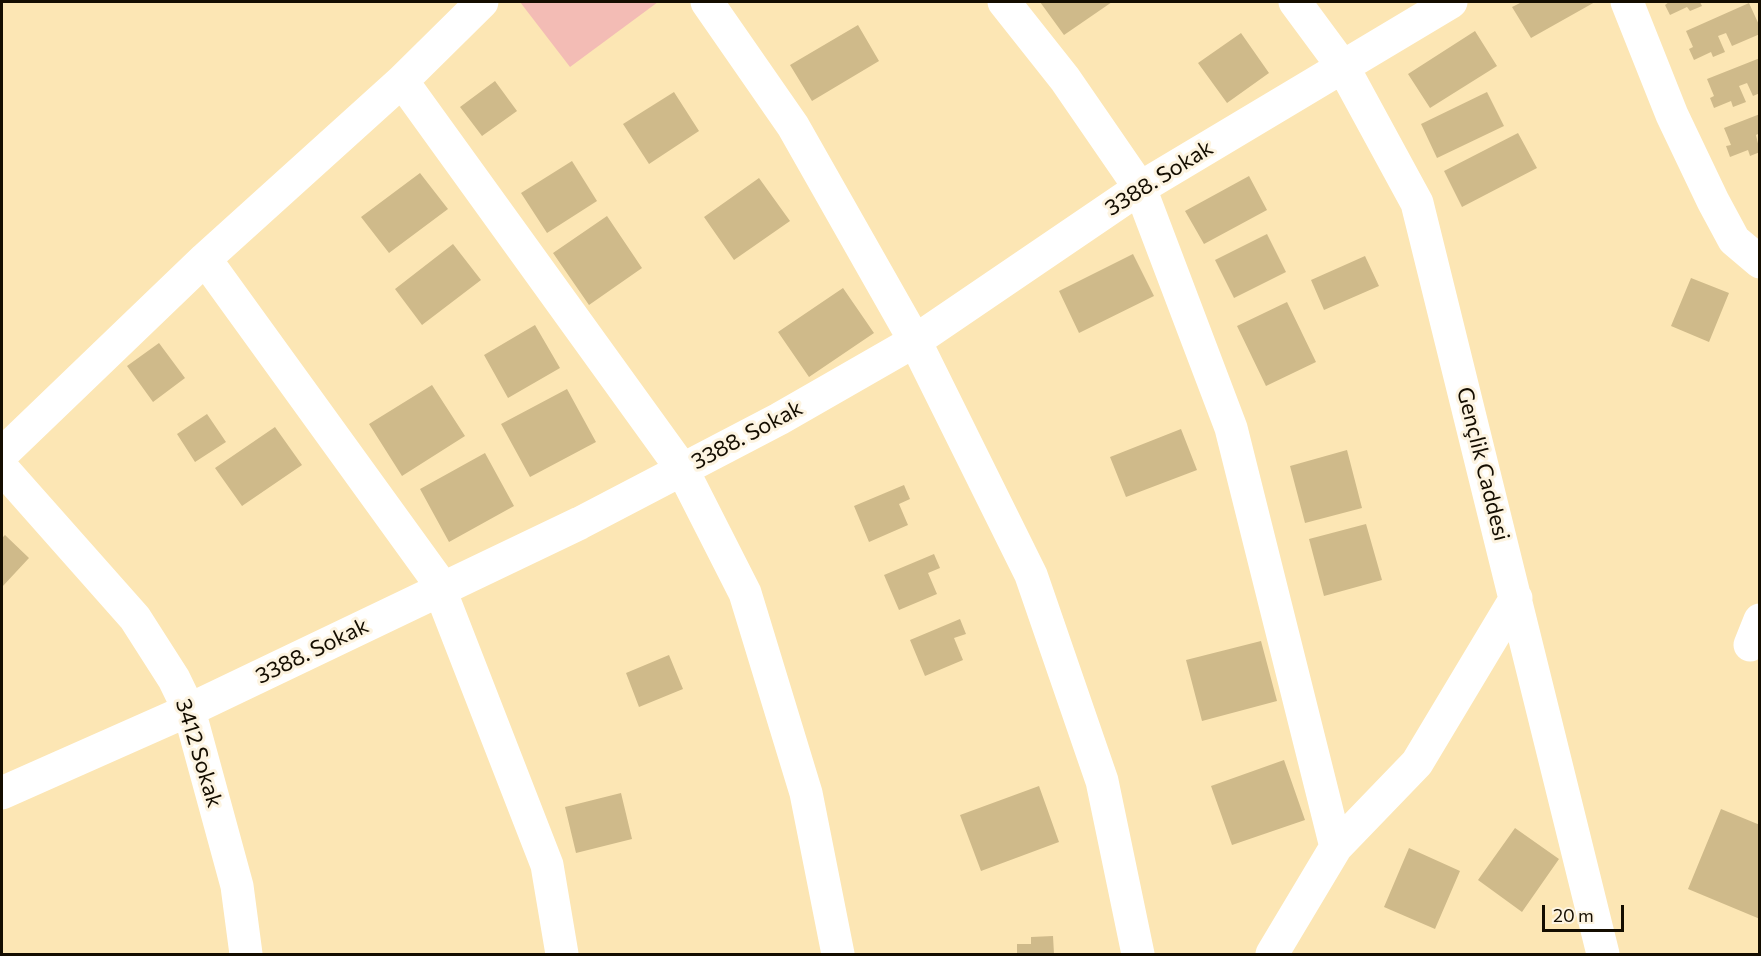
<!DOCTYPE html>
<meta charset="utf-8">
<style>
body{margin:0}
#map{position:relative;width:1761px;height:956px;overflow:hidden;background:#fce6b4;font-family:Commissioner,sans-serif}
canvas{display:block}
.frame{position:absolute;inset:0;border:3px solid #140d00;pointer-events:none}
.scale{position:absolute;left:1542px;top:905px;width:82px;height:27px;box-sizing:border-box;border:3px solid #140d00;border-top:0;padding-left:8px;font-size:18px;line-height:21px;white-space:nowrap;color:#140d00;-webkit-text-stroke:4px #fdf4e1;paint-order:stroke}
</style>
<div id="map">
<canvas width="1761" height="956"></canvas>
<div class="frame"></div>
<div class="scale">20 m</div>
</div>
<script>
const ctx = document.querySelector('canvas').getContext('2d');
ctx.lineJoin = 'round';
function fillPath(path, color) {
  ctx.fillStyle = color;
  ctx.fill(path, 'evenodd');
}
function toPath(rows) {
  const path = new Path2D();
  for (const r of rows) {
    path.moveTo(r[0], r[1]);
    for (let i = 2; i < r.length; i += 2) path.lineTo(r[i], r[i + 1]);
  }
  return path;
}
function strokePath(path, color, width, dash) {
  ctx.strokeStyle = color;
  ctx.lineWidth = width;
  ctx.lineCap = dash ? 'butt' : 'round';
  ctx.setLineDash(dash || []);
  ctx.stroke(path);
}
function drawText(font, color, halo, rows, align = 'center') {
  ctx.font = font + ' Commissioner,sans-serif';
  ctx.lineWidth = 6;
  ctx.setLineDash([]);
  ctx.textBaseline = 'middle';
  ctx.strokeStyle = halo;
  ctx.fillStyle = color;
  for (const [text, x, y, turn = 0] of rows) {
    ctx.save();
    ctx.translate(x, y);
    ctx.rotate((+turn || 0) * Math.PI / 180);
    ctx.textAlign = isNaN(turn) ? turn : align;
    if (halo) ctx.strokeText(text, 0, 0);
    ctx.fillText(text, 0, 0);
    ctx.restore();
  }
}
const green = toPath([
 [520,2,658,2,570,67]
]);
const building = toPath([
 [1040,2,1112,2,1064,35],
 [1522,2,1595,2,1531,38,1512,7],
 [1669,2,1700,2,1702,6,1690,11,1687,7,1670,15,1665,5],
 [1749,3,1760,27,1760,34,1732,46,1726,33,1718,36,1725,52,1713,57,1711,52,1694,60,1689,49,1693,47,1686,31],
 [858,25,879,61,812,101,790,65],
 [1475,31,1497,66,1430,108,1408,74],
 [1241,33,1269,73,1227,103,1198,63],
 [1760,58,1760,93,1753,96,1747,83,1739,86,1746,102,1733,107,1731,101,1714,108,1710,98,1714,96,1707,79],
 [495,81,517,111,482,136,460,107],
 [674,92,699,131,649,164,623,124],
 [1487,92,1504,126,1437,158,1421,124],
 [1760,114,1760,133,1756,135,1760,152,1750,156,1748,150,1730,157,1726,146,1731,145,1724,128],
 [1518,133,1537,168,1462,207,1444,171],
 [572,161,597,201,547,233,521,193],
 [420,173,448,209,389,253,361,217],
 [1249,176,1267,210,1204,244,1185,211],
 [759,178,790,221,734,260,704,217],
 [607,216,642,268,589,305,553,253],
 [1267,234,1286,272,1234,298,1215,260],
 [453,244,481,280,422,325,395,289],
 [1133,254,1154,296,1079,333,1059,291],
 [1365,256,1379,286,1324,310,1311,280],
 [1691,278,1729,293,1709,342,1671,326],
 [843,288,874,333,809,377,778,332],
 [1287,302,1316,362,1266,386,1237,326],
 [535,325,560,368,508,398,484,355],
 [159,343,185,378,153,402,127,366],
 [432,385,465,436,402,476,369,424],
 [567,389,596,442,530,477,501,424],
 [207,414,226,442,195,462,177,434],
 [275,427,302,465,242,506,215,468],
 [1181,429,1197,470,1126,497,1110,457],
 [1347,450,1362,508,1305,523,1290,466],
 [485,453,514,506,449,542,420,489],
 [904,485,910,499,899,504,908,525,869,542,854,506],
 [1366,524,1382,580,1324,596,1309,539],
 [5,535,29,558,2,587,2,538],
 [934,554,940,568,928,573,937,594,899,610,884,575],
 [960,619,966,634,954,638,963,660,925,676,910,640],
 [1261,641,1277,701,1202,721,1186,660],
 [669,655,683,689,639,707,626,673],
 [1284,760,1305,820,1232,845,1211,786],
 [1039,786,1059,842,981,871,960,815],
 [621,793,632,839,576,853,565,807],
 [1721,809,1760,825,1760,919,1688,889],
 [1515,828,1559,859,1522,912,1478,880],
 [1409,848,1460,871,1435,929,1384,907],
 [1053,936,1054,954,1017,954,1017,944,1031,944,1031,937]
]);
const minor = toPath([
 [707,2,793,126,915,341,1031,575,1102,781,1138,954],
 [1004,2,1065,79,1140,188,1231,428,1336,847],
 [1295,2,1343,67,1417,203,1603,954],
 [1627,2,1672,115,1713,201,1734,240,1760,262],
 [402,81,682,469,745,593,806,793,838,954],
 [205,259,435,577,547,865,562,954],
 [2,454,205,259,402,81,482,2],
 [2,468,135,618,174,679,189,710,237,886,246,954],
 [1750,645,1760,620],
 [2,793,189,710,580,523,779,419,915,341,1140,188,1451,2],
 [1272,954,1336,847,1417,763,1516,598]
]);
const streetNames = [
 ["3388. Sokak",1159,178,-32],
 ["3388. Sokak",747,435,-28],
 ["Gençlik Caddesi",1483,464,76],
 ["3388. Sokak",312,651,-26],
 ["3412 Sokak",199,753,73]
];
fillPath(green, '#f3bcb5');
fillPath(building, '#cfba8a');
strokePath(minor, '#fff', 33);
drawText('22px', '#140d00', '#fdf4e1', streetNames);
</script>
